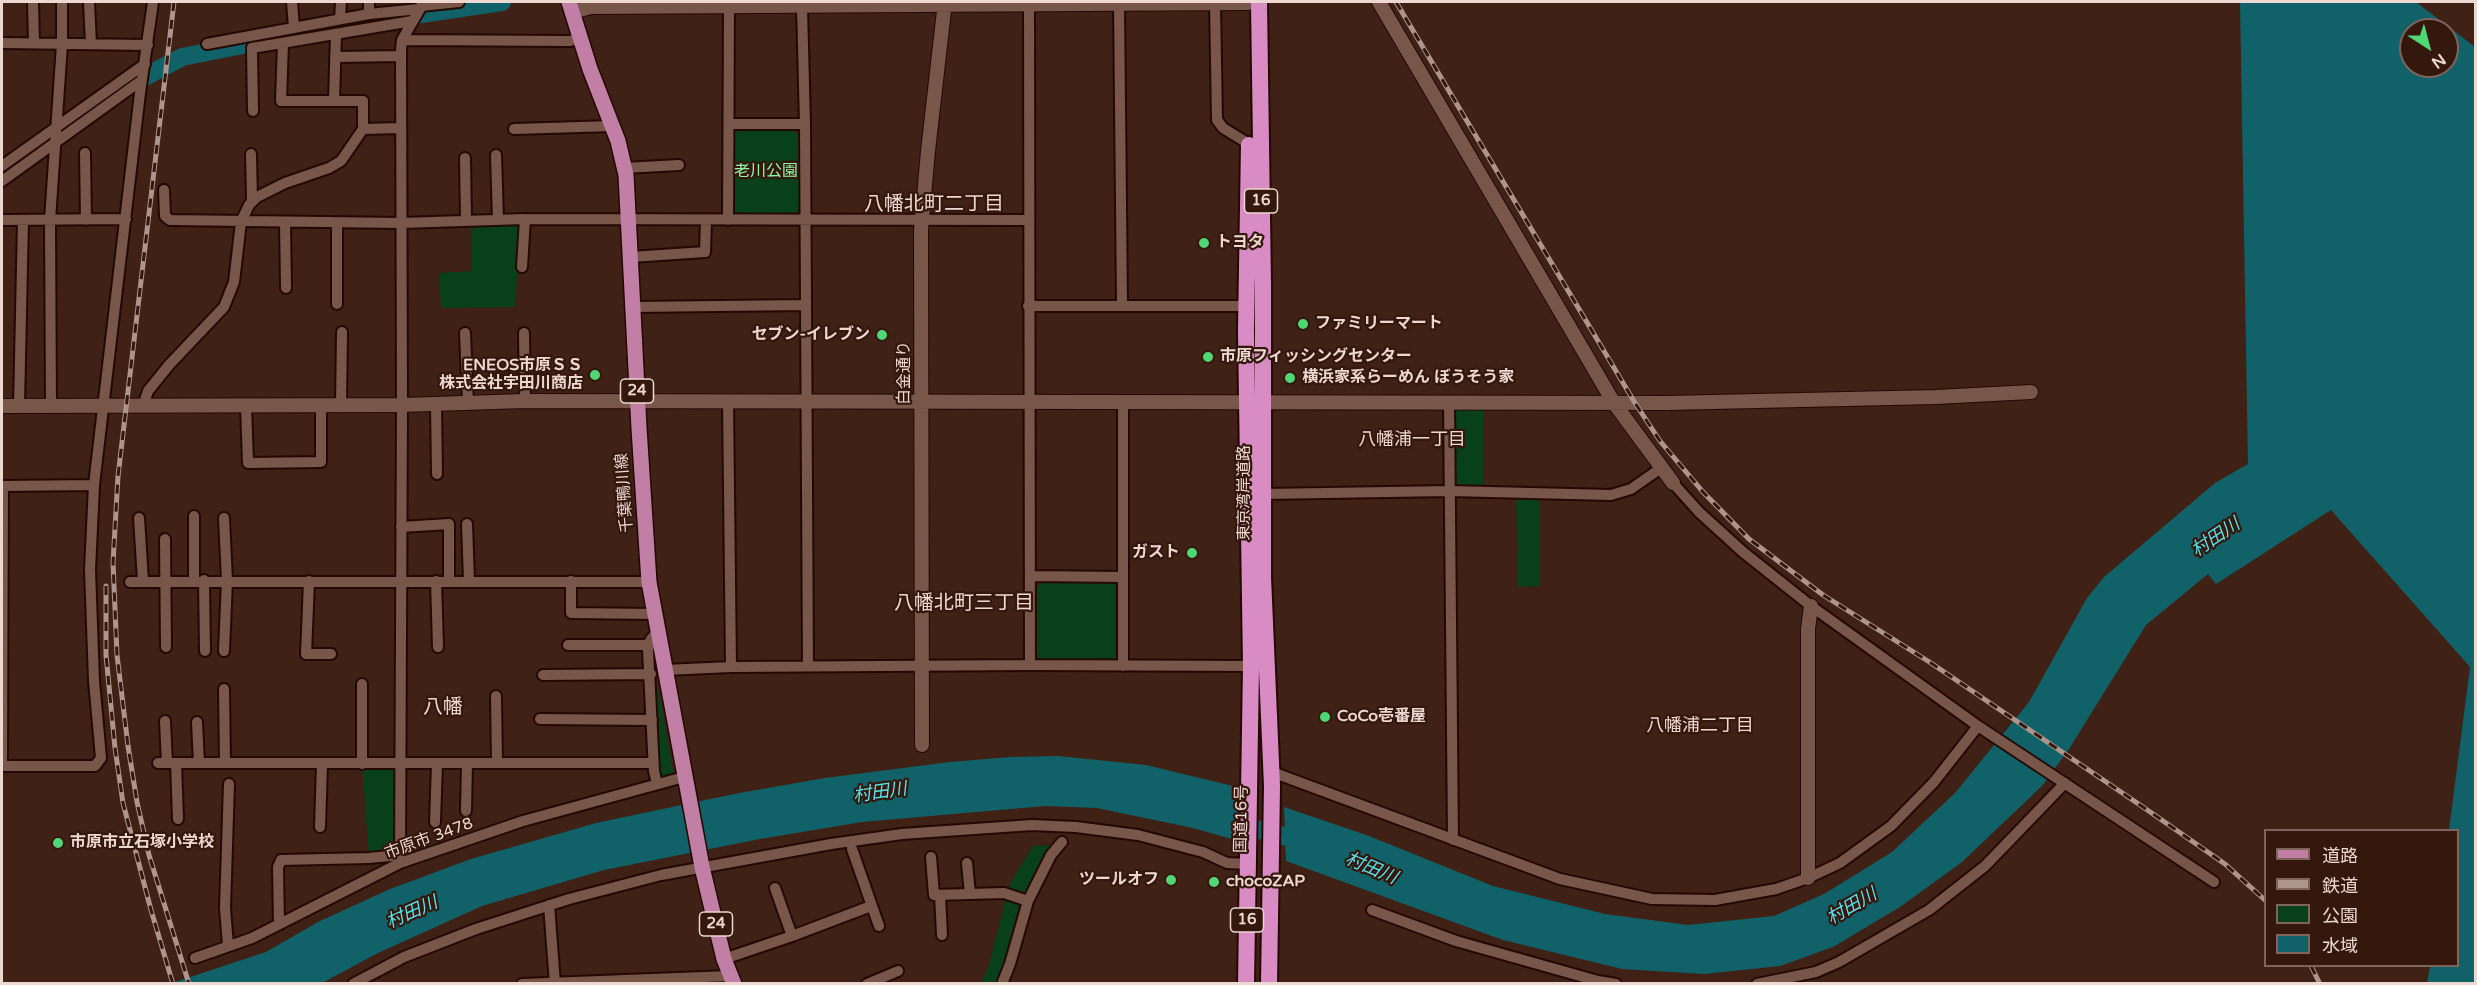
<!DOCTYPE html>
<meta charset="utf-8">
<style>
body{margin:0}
#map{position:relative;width:2477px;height:985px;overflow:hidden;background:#3f2116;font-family:"Varela Round","Noto Sans JP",sans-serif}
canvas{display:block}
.frame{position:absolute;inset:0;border:3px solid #edd8d1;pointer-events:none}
.legend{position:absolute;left:2264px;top:829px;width:195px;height:138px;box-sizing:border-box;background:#34170d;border:2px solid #7e645b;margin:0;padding:8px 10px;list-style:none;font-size:18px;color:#edd8d1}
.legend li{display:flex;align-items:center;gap:12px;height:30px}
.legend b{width:30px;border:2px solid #7e645b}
.north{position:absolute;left:2399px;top:18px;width:60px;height:60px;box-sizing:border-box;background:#34170d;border:2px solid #7e645b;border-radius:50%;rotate:144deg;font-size:16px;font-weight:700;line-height:24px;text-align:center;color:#edd8d1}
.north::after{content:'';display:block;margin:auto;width:21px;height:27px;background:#4fd675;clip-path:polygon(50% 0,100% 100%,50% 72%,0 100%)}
</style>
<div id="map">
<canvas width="2477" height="985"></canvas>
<div class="frame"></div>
<ul class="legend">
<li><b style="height:8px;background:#c17fa5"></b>道路</li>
<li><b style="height:8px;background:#ad958d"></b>鉄道</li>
<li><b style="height:16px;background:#08401b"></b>公園</li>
<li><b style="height:16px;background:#116268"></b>水域</li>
</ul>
<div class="north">N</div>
</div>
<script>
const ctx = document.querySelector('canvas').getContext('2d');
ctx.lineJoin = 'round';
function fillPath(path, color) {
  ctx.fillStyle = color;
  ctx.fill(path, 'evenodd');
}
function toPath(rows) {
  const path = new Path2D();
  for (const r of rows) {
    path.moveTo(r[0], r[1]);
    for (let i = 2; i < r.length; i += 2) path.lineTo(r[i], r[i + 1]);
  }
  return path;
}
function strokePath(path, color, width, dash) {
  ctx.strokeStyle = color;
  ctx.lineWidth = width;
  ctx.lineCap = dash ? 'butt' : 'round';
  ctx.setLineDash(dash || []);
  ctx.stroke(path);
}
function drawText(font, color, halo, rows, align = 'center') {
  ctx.font = font + ' "Varela Round","Noto Sans JP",sans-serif';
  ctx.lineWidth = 4.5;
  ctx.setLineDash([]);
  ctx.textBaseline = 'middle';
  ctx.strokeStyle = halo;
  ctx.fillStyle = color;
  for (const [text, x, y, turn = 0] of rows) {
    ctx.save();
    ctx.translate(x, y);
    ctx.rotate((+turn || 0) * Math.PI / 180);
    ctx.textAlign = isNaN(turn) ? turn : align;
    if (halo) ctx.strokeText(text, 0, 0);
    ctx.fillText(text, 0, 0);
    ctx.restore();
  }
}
const green = toPath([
 [739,130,793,130,799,136,800,209,793,216,739,216,734,208,732,137],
 [521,223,515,307,441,308,439,273,472,271,471,225],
 [1450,405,1483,405,1484,490,1450,489],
 [1516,494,1540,495,1540,586,1518,587],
 [1114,582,1119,589,1119,655,1114,661,1041,661,1036,656,1035,587,1042,583],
 [657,682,674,776,663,779,659,769,657,751],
 [362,764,401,764,400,855,369,858],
 [1054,845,1038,868,1024,897,1005,968,998,983,981,984,988,968,1010,883,1033,846]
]);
const water = toPath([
 [2240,2,2416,2,2475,47,2475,983,2427,983,2430,966,2458,966,2458,830,2449,830,2470,667,2331,510,2216,584,2208,574,2146,625,2069,749,2042,786,1962,862,1900,907,1833,947,1780,966,1704,974,1622,969,1503,940,1286,861,1284,807,1369,836,1493,886,1605,914,1688,925,1774,916,1824,894,1892,852,1955,793,2029,702,2087,598,2104,577,2215,483,2248,464],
 [2411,30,2447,30,2447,66,2411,66],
 [1058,756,1146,765,1237,787,1239,841,1193,828,1097,808,1045,806,862,822,760,839,604,870,482,906,378,953,322,983,169,984,266,952,318,922,390,889,471,859,596,823,739,793,825,778,950,762,1010,757]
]);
const river = toPath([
 [126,87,182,57,334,27,502,2],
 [2,173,69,127],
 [1214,818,1306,842]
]);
const minor = toPath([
 [33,2,34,43],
 [89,2,91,44],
 [292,2,294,27],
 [1119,2,1122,305],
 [1215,2,1217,120,1223,128,1249,144],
 [1029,5,1030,665],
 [421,6,459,2],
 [802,7,805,124,808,666],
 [369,14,369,2],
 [340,19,341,2],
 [402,40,570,41,580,38],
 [2,43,148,45],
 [283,43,281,101,334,101],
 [207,44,369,14,419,9],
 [335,57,401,56],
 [253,111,252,48,412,21],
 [729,124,805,124],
 [363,129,400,128],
 [514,129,613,126],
 [85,153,86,220],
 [251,154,252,201],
 [496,155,498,220],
 [465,158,466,221],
 [2,166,145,64],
 [624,168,679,165],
 [2,181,142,80],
 [164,190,165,216,170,220,401,223,525,219,1028,220],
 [2,220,126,219],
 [728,220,729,7],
 [285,222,286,288],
 [337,223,337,304],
 [631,257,705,252,706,220],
 [522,267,525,219],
 [1028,306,1247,306],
 [633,307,805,305],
 [465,333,468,403],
 [524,333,525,401],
 [1123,401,1123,666],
 [728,402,731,667],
 [436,404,437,474],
 [1449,404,1453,840],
 [246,405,248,463,321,462,321,405],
 [341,405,342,332],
 [19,406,23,220],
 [51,406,50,220,62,44,62,2],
 [143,406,148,391,169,365,224,307,234,282,241,222,249,205,257,197,285,183,329,168,341,161,363,129,363,101,334,101,336,34],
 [1673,483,1699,512,1743,552,1811,606,1978,726,2214,882],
 [2,486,94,485],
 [1264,494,1449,491,1611,495,1631,489,1661,468],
 [139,518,143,581],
 [467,524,469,581],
 [401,527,449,524,449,581],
 [165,539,166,647],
 [1031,576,1123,577],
 [194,580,194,516],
 [204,580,205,651],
 [309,581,306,654,331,654],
 [436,581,438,647],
 [571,581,571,613,655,614],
 [130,582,649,582],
 [568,645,645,645,650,643],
 [224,651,227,580,224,518],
 [664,670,731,667,1030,665,1251,666],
 [543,675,651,674],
 [362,684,362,764],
 [224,689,225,763],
 [496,696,497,763],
 [540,719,652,720],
 [165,721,167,763],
 [197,722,199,763],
 [158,763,653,763],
 [176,763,178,819],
 [2,766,95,766,101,758,94,681,90,570,94,485,140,93,153,2],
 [2,766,3,486],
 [1272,772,1560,879,1652,899,1715,900,1776,889,1808,878,1840,863,1891,826,1934,782,1978,726],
 [657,784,654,771,648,650,651,639,658,631],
 [466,811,467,763],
 [435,822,437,764],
 [320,827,322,764],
 [852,849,879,926],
 [931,857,934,895,1004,893,1028,901],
 [400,863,402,405,401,50,402,40,424,2],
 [967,863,970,894],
 [775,888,792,936],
 [940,895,942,935],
 [549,905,555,984],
 [1372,910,1456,941,1598,981,1616,984],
 [279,924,278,867,281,860,369,858,400,855],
 [228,946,225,908,229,784],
 [195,958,252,938,400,863,523,821,684,777],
 [724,959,792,936,871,906],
 [353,984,404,957,476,929,569,899,661,875,831,844,902,834,1032,825,1076,827,1138,835,1203,852,1227,863,1248,864],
 [522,984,730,976],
 [867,984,898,971],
 [1002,984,1010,964,1028,901,1051,855,1062,842],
 [1757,984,1816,972,1839,962,1929,910,1985,866,2065,783]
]);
const tertiary = toPath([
 [1379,2,1614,403,1673,483],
 [572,12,591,7,1248,3],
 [2,406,402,405,525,401,1667,403,1936,397,2031,392],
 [922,745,921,230,928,151,945,2],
 [1808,878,1808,629,1811,606]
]);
const primary = toPath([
 [569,2,590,69,618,141,626,175,639,428,649,582,702,867,724,959,734,984]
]);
const trunk = toPath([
 [1259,2,1263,285,1263,577,1272,786,1269,984],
 [1246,984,1251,666,1246,331,1249,145]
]);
const rail = toPath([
 [174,2,118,476,113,563,117,655,128,746,137,802,149,855,189,984],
 [1396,2,1635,403,1660,441,1703,492,1749,539,1823,595,1931,663,2143,807,2225,864,2266,901],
 [106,586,106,655,115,748,123,803,151,910,173,984],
 [2311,966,2320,984]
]);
const markers = [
 [1204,243,6,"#4fd675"],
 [1303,324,6,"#4fd675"],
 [882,335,6,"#4fd675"],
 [1208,357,6,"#4fd675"],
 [595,375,6,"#4fd675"],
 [1290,378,6,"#4fd675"],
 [1192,553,6,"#4fd675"],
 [1325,717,6,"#4fd675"],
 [58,843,6,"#4fd675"],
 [1171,880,6,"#4fd675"],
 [1214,882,6,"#4fd675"]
];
const shields = [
 [1261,201,33],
 [637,391,33],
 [1247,920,33],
 [716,924,33]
];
const shieldNames = [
 ["16",1261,201],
 ["24",637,391],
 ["16",1247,920],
 ["24",716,924]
];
const parkNames = [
 ["老川公園",766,172]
];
const poiNames = [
 ["トヨタ",1216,243],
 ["ファミリーマート",1315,324],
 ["セブン-イレブン",870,335,"right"],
 ["市原フィッシングセンター",1220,357],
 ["ENEOS市原ＳＳ",583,366,"right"],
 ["株式会社宇田川商店",583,384,"right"],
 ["横浜家系らーめん ぼうそう家",1302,378],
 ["ガスト",1180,553,"right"],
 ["CoCo壱番屋",1337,717],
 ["市原市立石塚小学校",70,843],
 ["ツールオフ",1159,880,"right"],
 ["chocoZAP",1226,882]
];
const streetNames = [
 ["白金通り",905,373,-90],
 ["千葉鴨川線",625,493,-94],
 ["東京湾岸道路",1245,493,-90],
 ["国道16号",1242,819,-89],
 ["市原市 3478",429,839,-20]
];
const neighbourhoodNames = [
 ["八幡浦一丁目",1412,440],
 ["八幡浦二丁目",1700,726]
];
const waterNames = [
 ["村田川",2216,538,-34],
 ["村田川",880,793,-8],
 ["村田川",1371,869,23],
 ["村田川",1852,907,-30],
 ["村田川",412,913,-24]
];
const quarterNames = [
 ["八幡北町二丁目",934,205],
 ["八幡北町三丁目",964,604],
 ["八幡",443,708]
];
fillPath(green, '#08401b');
fillPath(water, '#116268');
strokePath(river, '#116268', 18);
strokePath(minor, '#240902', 14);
strokePath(tertiary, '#240902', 16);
strokePath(primary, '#240902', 18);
strokePath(trunk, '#240902', 20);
strokePath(minor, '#78564a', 10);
strokePath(tertiary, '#78564a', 14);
strokePath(primary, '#c17fa5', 15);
strokePath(trunk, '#d98cc4', 16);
strokePath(rail, '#ad958d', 5);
strokePath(rail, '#34170d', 3, [9]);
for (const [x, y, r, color] of markers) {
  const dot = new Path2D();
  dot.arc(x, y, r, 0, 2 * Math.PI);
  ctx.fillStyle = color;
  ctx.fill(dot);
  strokePath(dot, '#34170d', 2);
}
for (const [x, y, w] of shields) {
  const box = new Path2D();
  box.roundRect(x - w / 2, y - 12, w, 24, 4.5);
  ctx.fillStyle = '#34170d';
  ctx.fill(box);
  strokePath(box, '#edd8d1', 1.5);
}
drawText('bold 15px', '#edd8d1', null, shieldNames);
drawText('16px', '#8df7a4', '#34170d', parkNames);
drawText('bold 16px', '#edd8d1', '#34170d', poiNames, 'left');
drawText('16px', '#edd8d1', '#34170d', streetNames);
drawText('18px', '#edd8d1', '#34170d', neighbourhoodNames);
drawText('italic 18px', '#56e4ef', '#34170d', waterNames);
drawText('20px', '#edd8d1', '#34170d', quarterNames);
</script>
